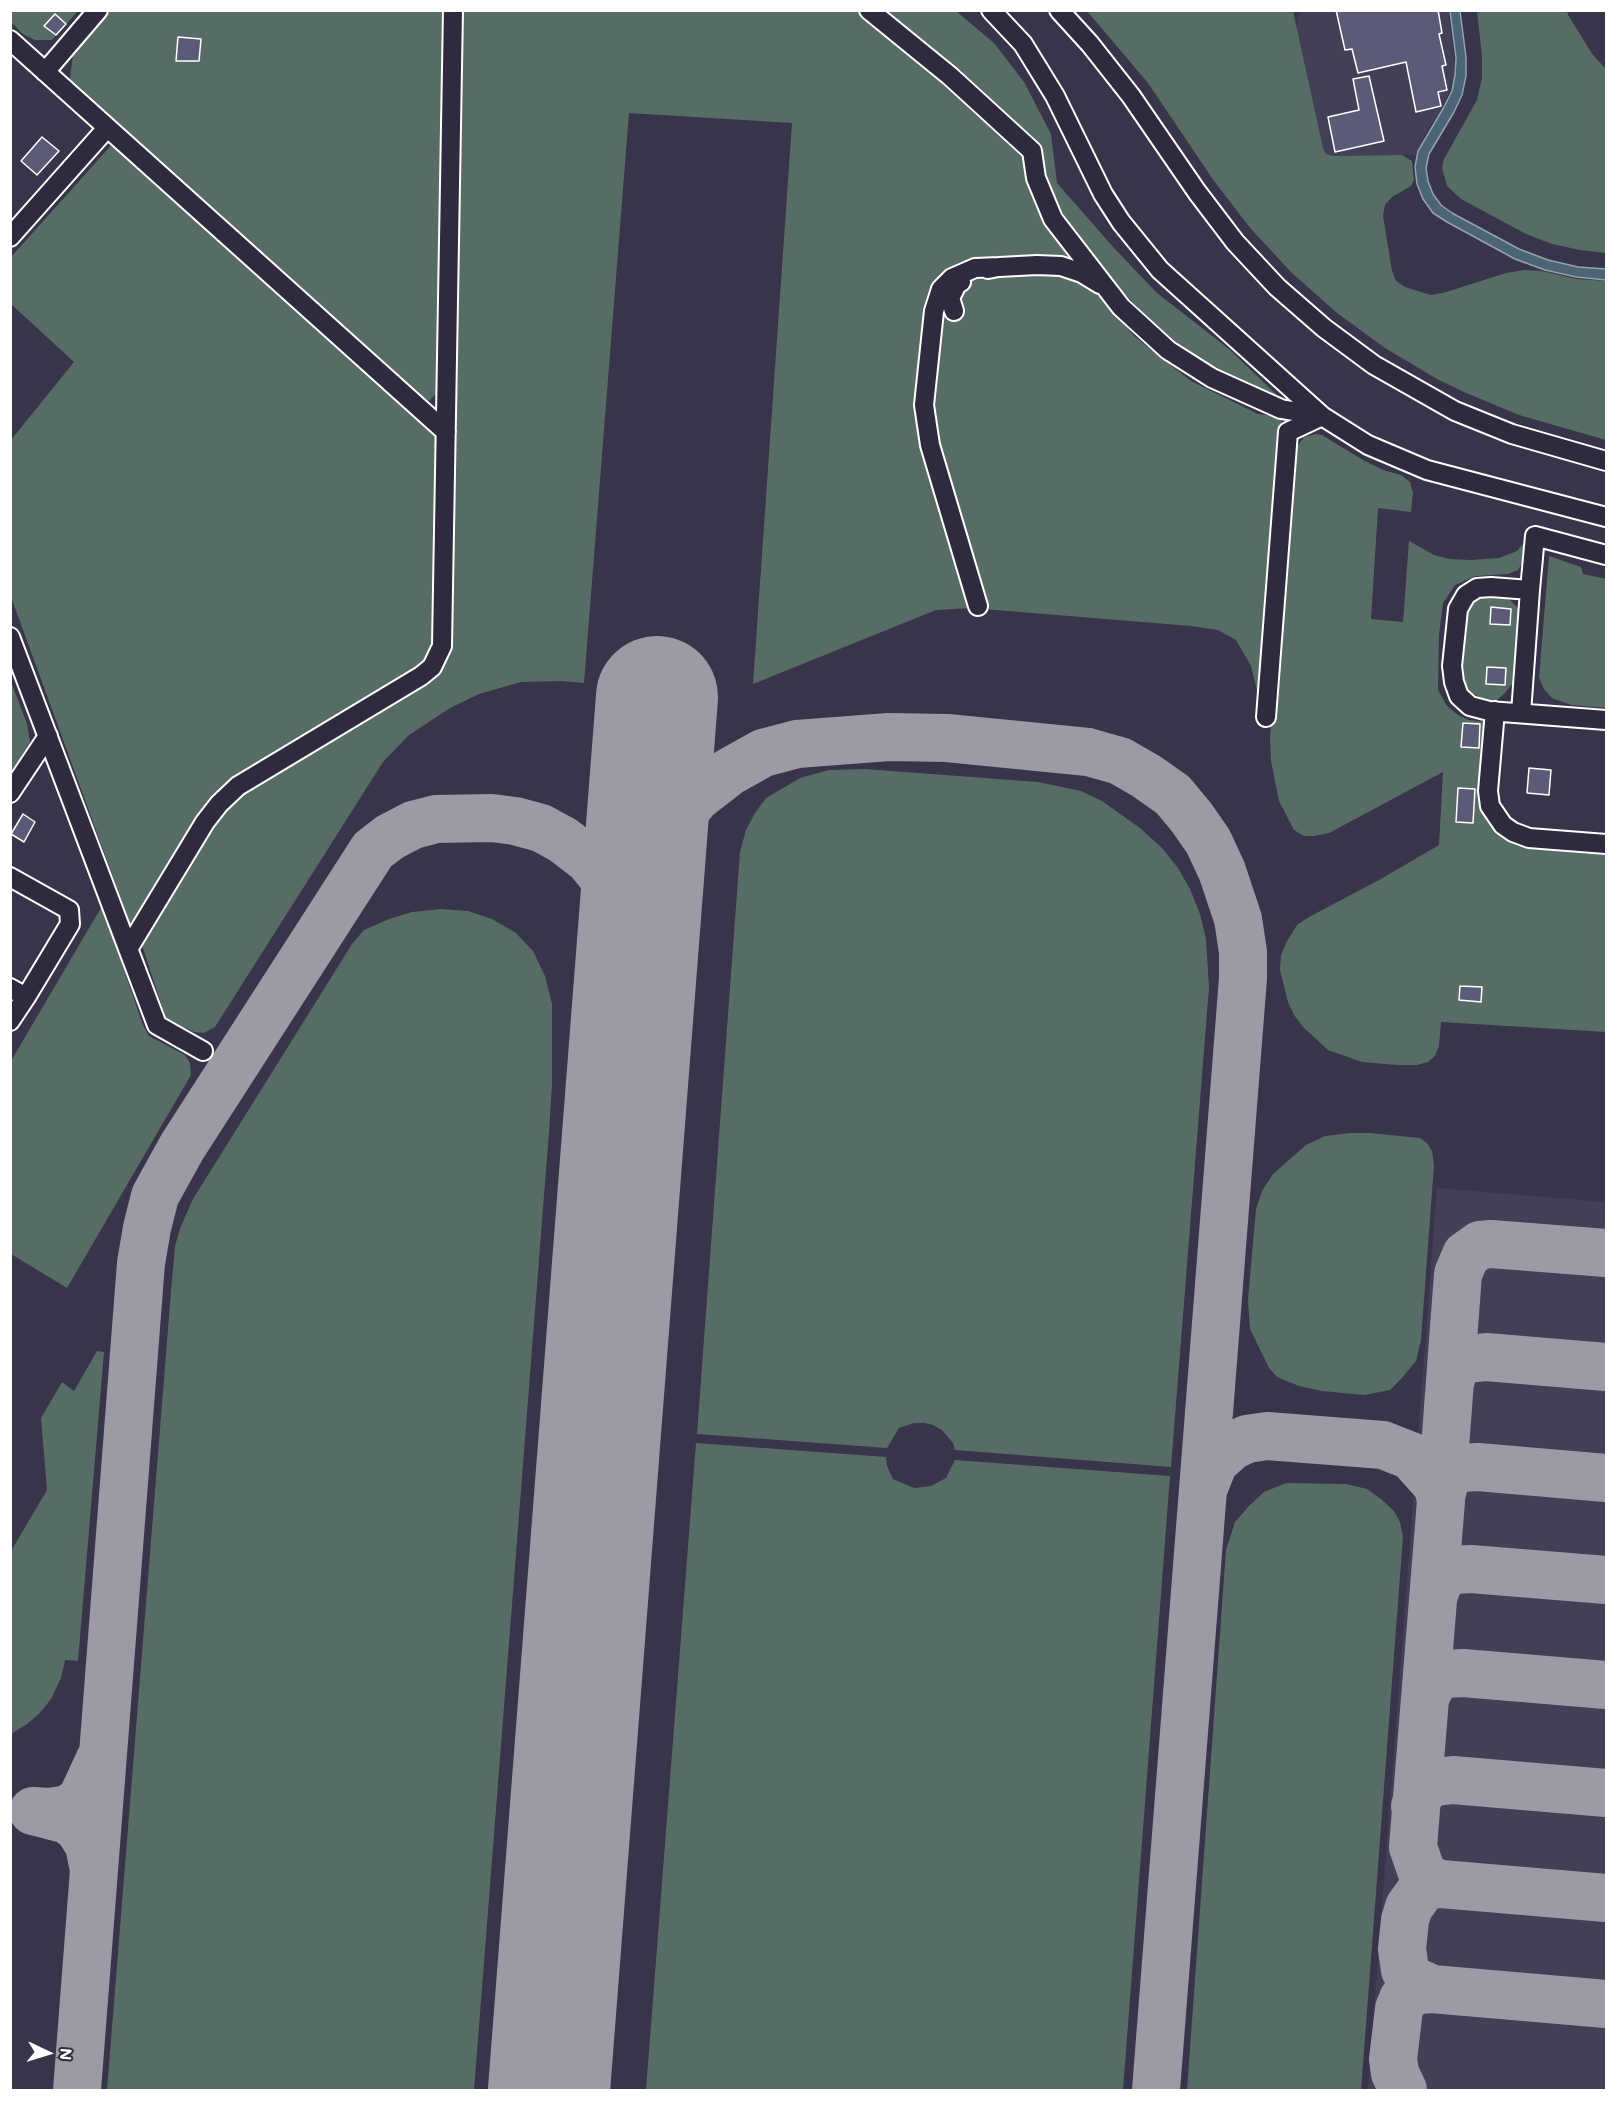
<!DOCTYPE html>
<style>
body{margin:0}
#map{position:relative;width:1617px;height:2101px;overflow:hidden;background:#383449;font-family:Mali,sans-serif}
canvas{display:block}
.frame{position:absolute;inset:0;border:12px solid #fff;pointer-events:none}
.north{position:absolute;left:18px;top:2023px;width:60px;height:60px;-webkit-text-stroke:4px #2f2a3d;paint-order:stroke;rotate:94deg;font-size:16px;font-weight:700;line-height:24px;text-align:center;color:#fff}
.north::after{content:'';display:block;margin:auto;width:21px;height:27px;background:#fff;clip-path:polygon(50% 0,100% 100%,50% 72%,0 100%)}
</style>
<div id="map">
<canvas width="1617" height="2101"></canvas>
<div class="frame"></div>
<div class="north">N</div>
</div>
<script>
const ctx = document.querySelector('canvas').getContext('2d');
ctx.lineJoin = 'round';
function fillPath(path, color) {
  ctx.fillStyle = color;
  ctx.fill(path, 'evenodd');
}
function toPath(rows) {
  const path = new Path2D();
  for (const r of rows) {
    path.moveTo(r[0], r[1]);
    for (let i = 2; i < r.length; i += 2) path.lineTo(r[i], r[i + 1]);
  }
  return path;
}
function strokePath(path, color, width, dash) {
  ctx.strokeStyle = color;
  ctx.lineWidth = width;
  ctx.lineCap = dash ? 'butt' : 'round';
  ctx.setLineDash(dash || []);
  ctx.stroke(path);
}
const built = toPath([
 [1300,11,1448,11,1454,58,1454,75,1450,91,1443,106,1424,136,1415,155,1333,156,1326,154,1323,148,1296,28],
 [1437,1188,1606,1202,1606,2090,1368,2090]
]);
const green = toPath([
 [11,11,78,11,52,40,35,40,23,34,11,22],
 [110,11,448,11,438,376,437,393,430,400,421,402,411,398,70,80,73,54],
 [458,11,856,11,875,23,994,122,1021,151,1031,194,1049,226,1071,255,1047,258,1055,274,1089,285,1101,295,1134,336,1191,381,1258,414,1282,417,1261,707,1251,666,1236,640,1218,630,1191,626,971,608,936,610,753,684,792,123,629,113,584,683,561,681,521,682,479,694,450,708,409,735,383,762,215,1027,204,1033,194,1032,166,1019,141,942,220,818,236,798,425,683,438,672],
 [882,11,956,11,994,43,1024,82,1051,134,1057,183,1114,248,1157,293,1229,349,1279,397,1243,384,1190,353,1157,327,1119,288,1082,241,1053,200,1037,143,963,75],
 [1087,11,1293,11,1323,148,1326,154,1333,156,1402,155,1412,161,1414,180,1411,186,1392,197,1385,205,1383,216,1392,271,1396,281,1405,287,1431,295,1443,293,1506,273,1524,270,1542,271,1576,279,1606,281,1606,440,1519,415,1464,392,1437,379,1385,348,1337,313,1292,273,1251,229,1214,181,1148,83],
 [1477,11,1567,11,1568,15,1593,55,1606,69,1606,253,1580,250,1552,244,1526,234,1461,199,1447,186,1442,168,1444,159,1477,100,1482,78,1482,56],
 [115,141,438,436,437,647,428,661,242,773,132,929,11,597,11,440,74,362,11,304,11,257],
 [1316,434,1322,435,1363,460,1383,470,1401,475,1410,482,1413,493,1411,512,1378,508,1371,619,1403,622,1409,541,1434,555,1449,559,1471,560,1499,558,1517,551,1528,538,1524,560,1518,570,1508,574,1476,576,1455,585,1443,603,1439,635,1438,690,1447,706,1458,715,1469,720,1486,722,1487,816,1497,831,1512,843,1533,849,1606,855,1606,1032,1441,1022,1439,1046,1435,1056,1428,1062,1417,1065,1397,1065,1362,1062,1328,1050,1303,1027,1294,1015,1288,1002,1280,970,1281,955,1287,941,1297,925,1309,917,1379,880,1439,845,1443,772,1329,833,1314,836,1304,836,1294,830,1279,801,1271,761,1270,737,1295,450,1304,437],
 [1549,556,1581,567,1583,574,1606,579,1606,708,1571,705,1552,698,1544,689,1539,678],
 [1480,596,1506,596,1518,608,1522,619,1517,678,1505,693,1497,700,1486,700,1469,692,1463,684,1461,673,1465,614,1470,605],
 [10,679,27,724,30,742,11,775],
 [865,769,1038,782,1081,791,1102,801,1140,828,1162,848,1178,868,1190,889,1200,914,1206,939,1209,987,1171,1467,955,1450,953,1443,942,1430,933,1425,925,1423,914,1423,899,1428,887,1448,697,1434,740,852,746,830,755,813,766,798,800,778,829,770],
 [102,906,143,1025,149,1036,185,1055,190,1063,191,1075,67,1288,11,1254,11,1061],
 [441,909,468,911,492,919,516,933,533,951,545,976,552,1004,552,1085,549,1132,474,2090,107,2090,172,1279,175,1246,181,1226,193,1199,352,944,364,930,389,919,412,912],
 [1350,1133,1370,1133,1420,1138,1427,1143,1432,1151,1434,1165,1421,1340,1416,1361,1402,1378,1390,1390,1364,1395,1322,1391,1299,1386,1277,1377,1269,1368,1250,1329,1248,1300,1256,1209,1262,1191,1273,1174,1306,1145,1325,1136],
 [97,1351,104,1352,78,1661,65,1660,61,1678,51,1699,39,1714,27,1724,11,1734,11,1551,47,1490,41,1418,62,1382,74,1391],
 [696,1443,886,1457,887,1466,893,1479,914,1488,931,1486,946,1478,955,1460,1170,1476,1123,2090,646,2090],
 [1286,1483,1346,1484,1367,1489,1381,1499,1394,1511,1400,1522,1403,1537,1361,2090,1187,2090,1226,1550,1235,1522,1249,1506,1264,1492]
]);
const water = toPath([
 [1450,11,1460,11,1466,57,1466,76,1462,95,1454,112,1429,154,1426,168,1428,181,1433,194,1441,205,1452,213,1519,249,1548,260,1578,267,1606,269,1606,280,1576,277,1545,270,1515,259,1447,222,1433,213,1423,199,1417,184,1415,167,1418,151,1444,107,1452,91,1455,75,1456,58,1450,11]
]);
const taxiway = toPath([
 [642,890,673,825,697,797,729,772,763,753,797,744,889,737,947,738,1088,752,1120,761,1146,776,1173,795,1192,818,1208,841,1222,871,1238,919,1243,952,1243,978,1156,2090],
 [1450,1383,1453,1372,1461,1362,1469,1359,1486,1357,1606,1367],
 [1203,1490,1214,1462,1232,1446,1247,1439,1267,1436,1383,1445,1411,1456,1438,1486,1441,1501,1413,1847,1422,1873,1430,1880,1441,1884,1430,1885,1422,1889,1409,1907,1405,1920,1402,1949,1405,1970,1412,1980,1432,1989,1418,1990,1412,1993,1403,1999,1399,2009,1393,2059,1395,2073,1403,2090],
 [1442,1493,1445,1481,1452,1472,1461,1468,1478,1467,1606,1478],
 [1441,1501,1458,1274,1466,1255,1480,1245,1491,1244,1606,1253],
 [1434,1595,1438,1583,1446,1574,1454,1570,1471,1569,1606,1580],
 [1425,1698,1430,1687,1437,1678,1445,1674,1463,1673,1606,1685],
 [1415,1806,1420,1794,1427,1786,1436,1782,1453,1780,1606,1793],
 [94,1870,89,1845,79,1829,68,1820,33,1811,51,1812,68,1809,81,1800,100,1759],
 [1441,1884,1606,1898],
 [1432,1989,1606,2004],
 [77,2090,141,1263,147,1228,155,1196,182,1147,373,850,390,837,413,825,436,819,492,818,515,821,541,828,563,840,589,860,609,885,626,916,632,940,635,971]
]);
const runway = toPath([
 [549,2090,657,697]
]);
const building = toPath([
 [1336,10,1438,10,1442,33,1439,34,1446,65,1442,66,1447,90,1438,92,1441,106,1416,112,1406,62,1358,73,1352,49,1345,50,1336,10],
 [55,14,66,24,56,35,44,26,55,14],
 [178,37,201,39,199,61,176,61,178,37],
 [1369,76,1384,141,1335,152,1328,117,1359,110,1353,79,1369,76],
 [42,137,59,151,37,175,21,161,42,137],
 [1491,607,1511,609,1510,625,1490,624,1491,607],
 [1487,667,1506,668,1505,685,1486,684,1487,667],
 [1463,723,1480,724,1479,748,1461,747,1463,723],
 [1529,768,1551,770,1549,795,1527,793,1529,768],
 [1458,788,1475,789,1473,823,1456,822,1458,788],
 [23,814,35,822,24,842,11,834,23,814],
 [1460,986,1482,987,1481,1002,1459,1000,1460,986]
]);
const minor = toPath([
 [869,10,950,76,1032,151,1036,178,1053,219,1121,307,1168,350,1212,378,1281,409,1322,416,1288,432,1266,717],
 [991,10,1023,44,1055,96,1103,194,1121,222,1160,270,1322,416,1368,445,1427,470,1606,517],
 [1059,10,1090,44,1131,96,1197,192,1235,242,1277,287,1324,328,1374,365,1455,411,1512,434,1606,461],
 [10,40,446,432],
 [45,72,98,10],
 [10,237,107,128],
 [988,269,999,267,1037,265,1061,266,1082,273,1100,284],
 [954,311,950,298,957,284,961,282],
 [1530,590,1535,536,1606,555],
 [978,606,930,445,924,405,934,311,941,289,952,278,975,268,999,267],
 [10,637,157,1025,203,1051],
 [1495,711,1488,791,1490,806,1503,825,1513,832,1529,838,1606,844],
 [1521,713,1530,590,1491,587,1477,588,1466,595,1458,609,1452,666,1454,682,1459,696,1470,706,1489,711,1606,720],
 [10,793,48,736],
 [10,877,69,910,70,924,26,997],
 [128,949,205,822,219,804,238,786,421,676,432,667,442,646,453,10],
 [10,988,26,997,10,1021]
]);
fillPath(built, '#424057');
fillPath(green, '#586c66');
fillPath(water, '#4c6576');
strokePath(water, '#94a3ad', 1.5);
strokePath(taxiway, '#9c9aa4', 48);
strokePath(runway, '#9c9aa4', 122);
fillPath(building, '#5b5b78');
strokePath(building, '#fff', 1.5);
strokePath(minor, '#fff', 22);
strokePath(minor, '#2f2a3d', 18);
</script>
